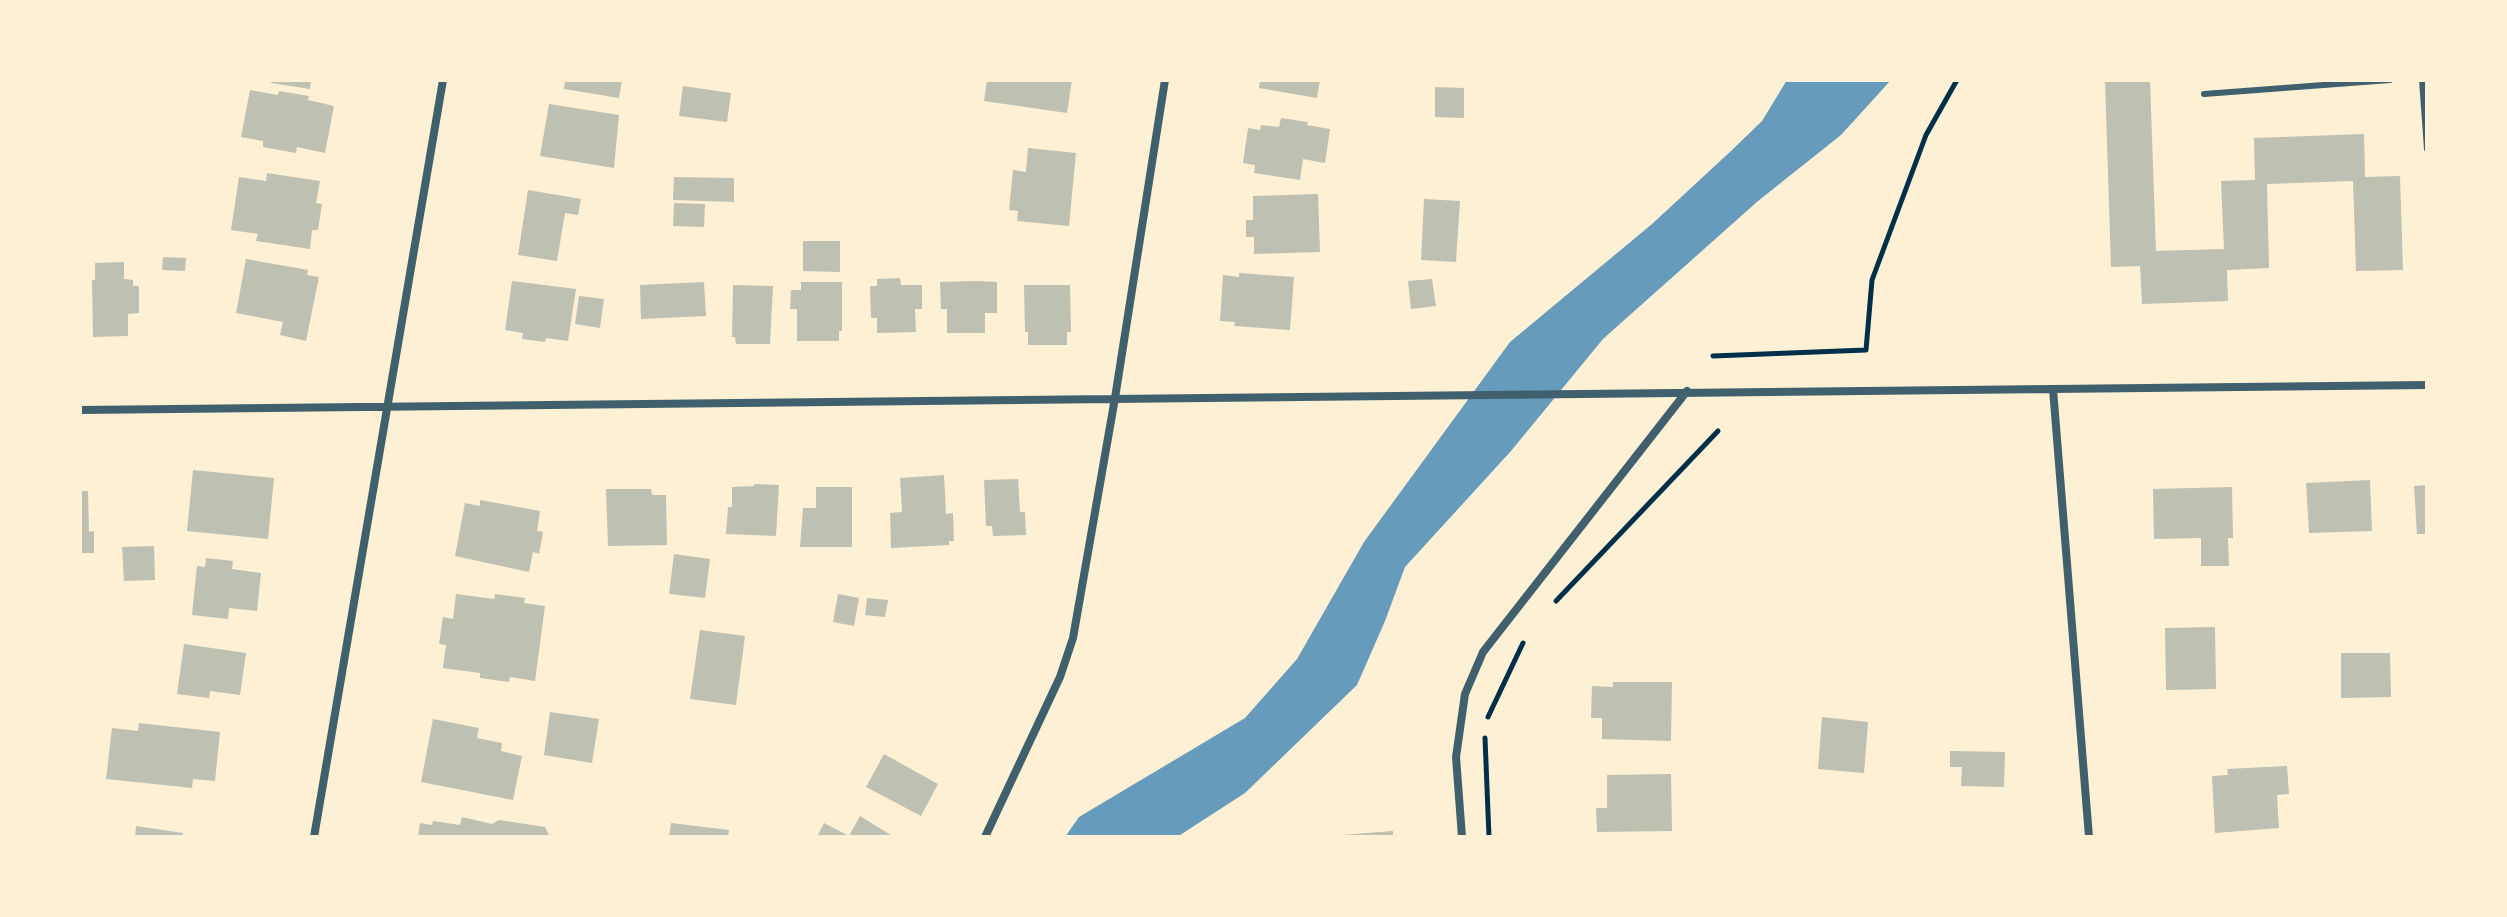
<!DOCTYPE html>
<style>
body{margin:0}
#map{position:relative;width:2507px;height:917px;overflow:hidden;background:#fdf0d5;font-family:"Fira Sans",sans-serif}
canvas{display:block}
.frame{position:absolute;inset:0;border:82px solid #fdf0d5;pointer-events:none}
</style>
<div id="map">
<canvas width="2507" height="917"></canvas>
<div class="frame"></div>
</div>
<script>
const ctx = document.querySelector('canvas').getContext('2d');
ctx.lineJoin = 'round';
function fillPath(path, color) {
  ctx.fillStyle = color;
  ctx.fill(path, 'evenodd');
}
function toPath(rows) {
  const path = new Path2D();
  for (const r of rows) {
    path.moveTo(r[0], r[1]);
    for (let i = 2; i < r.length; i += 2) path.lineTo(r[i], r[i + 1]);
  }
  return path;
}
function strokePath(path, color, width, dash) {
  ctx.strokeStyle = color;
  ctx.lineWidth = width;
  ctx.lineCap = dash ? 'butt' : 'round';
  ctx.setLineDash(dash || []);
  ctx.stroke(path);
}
const water = toPath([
 [1787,80,1891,80,1841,135,1758,201,1603,339,1511,451,1405,567,1385,621,1357,685,1245,793,1177,837,1065,837,1079,817,1245,718,1297,659,1364,542,1510,342,1652,224,1731,151,1762,121]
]);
const building = toPath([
 [271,80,311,80,310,89,271,83],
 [565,80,622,80,619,98,564,89],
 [987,80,1072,80,1067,113,984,101],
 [1260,80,1320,80,1317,98,1259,88],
 [2105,80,2150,80,2156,251,2224,249,2221,181,2255,180,2254,138,2364,134,2365,177,2400,176,2403,270,2356,271,2353,181,2267,184,2269,268,2227,270,2228,301,2142,304,2140,266,2111,267],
 [683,86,731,93,727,122,679,116],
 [1435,87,1464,88,1464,118,1435,117],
 [250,90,278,95,279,91,309,96,308,100,334,106,325,153,297,147,296,153,263,147,263,141,241,137],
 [549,104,619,115,614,168,540,156],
 [1281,118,1308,122,1307,125,1330,129,1325,163,1303,159,1300,180,1254,173,1255,165,1243,163,1248,128,1260,130,1261,125,1279,127],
 [1028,148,1076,153,1069,226,1017,221,1018,211,1009,210,1013,170,1026,172],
 [267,173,320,181,316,203,322,204,318,230,312,230,310,249,256,241,258,234,231,230,239,177,266,181],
 [674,177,734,178,734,202,673,200],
 [528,190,581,199,578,215,565,213,557,261,518,255],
 [1318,194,1320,252,1254,254,1254,237,1246,237,1246,220,1253,220,1253,196],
 [1424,199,1460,201,1456,262,1421,260],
 [674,203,705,204,704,227,673,226],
 [803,241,840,241,840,272,803,271],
 [163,257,186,258,185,271,162,270],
 [246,259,308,270,307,275,319,277,306,341,280,335,283,322,236,313],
 [124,262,124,279,133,280,133,286,139,286,139,313,128,314,128,336,93,337,92,280,95,280,95,263],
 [1239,273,1294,277,1290,330,1234,326,1235,322,1220,321,1223,275,1239,277],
 [900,278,901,285,922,285,922,309,915,309,916,332,877,333,877,318,871,318,870,286,877,286,877,279],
 [1432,279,1436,306,1411,309,1408,281],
 [512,281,576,289,568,341,546,338,545,342,522,339,523,333,505,330],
 [977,281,997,282,997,313,985,313,985,333,947,333,947,309,941,309,940,282],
 [704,282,706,316,641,319,640,285],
 [801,282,842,282,842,331,839,331,839,341,797,341,797,309,790,309,791,290,801,290],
 [733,285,773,286,770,344,736,344,735,337,732,337],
 [1024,285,1070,285,1071,332,1067,332,1067,345,1028,345,1028,332,1025,332],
 [579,296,604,299,600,328,575,324],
 [193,470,274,478,268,539,187,531],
 [944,475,946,514,953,513,954,541,949,541,949,545,891,548,890,513,902,512,900,478],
 [1018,479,1020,512,1025,512,1026,535,993,536,992,526,986,526,984,480],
 [2370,480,2372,531,2309,533,2306,483],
 [754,484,779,485,776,536,726,534,728,507,732,507,732,487,754,486],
 [2427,485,2427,534,2417,534,2414,486],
 [816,487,852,487,852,547,800,547,803,508,816,508],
 [2232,487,2233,538,2228,538,2229,566,2201,566,2201,538,2154,539,2153,489],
 [606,489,651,489,652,495,666,495,667,545,608,546],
 [80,491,88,491,89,532,94,531,94,553,80,553],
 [480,500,540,511,537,531,543,532,539,554,533,552,529,572,455,556,465,503,480,506],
 [154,546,155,580,124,581,122,547],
 [674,554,710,559,705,598,669,594],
 [206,558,233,561,232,569,261,573,257,611,229,608,228,619,192,615,197,566,205,567],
 [456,594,494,599,495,594,525,598,524,603,545,606,535,681,510,677,509,682,480,678,480,673,443,668,446,645,439,644,443,617,453,619],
 [838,594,859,598,854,626,833,622],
 [867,598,888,600,885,617,865,615],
 [2215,627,2216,689,2166,690,2165,628],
 [700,630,745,636,736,705,690,699],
 [184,644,246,653,240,695,210,691,209,698,177,694],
 [2341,653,2390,653,2391,697,2341,698],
 [1613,682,1672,682,1671,741,1602,739,1602,718,1591,718,1592,686,1613,687],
 [550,712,599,719,592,763,544,755],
 [1822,717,1868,722,1864,773,1818,769],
 [433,719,479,728,477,738,502,743,501,751,522,756,513,800,421,782],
 [139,723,220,732,215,781,193,779,192,788,106,779,112,728,138,731],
 [1950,751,2005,752,2004,787,1961,786,1962,767,1950,767],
 [884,754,938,784,921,816,866,787],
 [2287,766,2289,794,2277,795,2279,828,2215,833,2212,776,2228,775,2227,769],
 [1671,774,1672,831,1597,832,1596,808,1607,808,1607,775],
 [860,816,894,837,817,837,824,823,849,836],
 [462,817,492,824,499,820,545,827,550,837,418,837,420,823,432,825,433,821,460,825],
 [671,823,729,830,728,837,669,837],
 [136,826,183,833,183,837,135,837],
 [1393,831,1393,837,1342,837,1342,835]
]);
const path = toPath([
 [1713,356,1866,350,1872,280,1926,135,1957,80],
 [1556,601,1718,431],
 [1488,717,1523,643],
 [1485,738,1489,837]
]);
const service = toPath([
 [2422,80,2427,149],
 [2204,94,2390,80]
]);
const minor = toPath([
 [2053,389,2089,837],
 [80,410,2427,385],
 [314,837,443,80],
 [985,837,1060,677,1073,638,1115,398,1165,80],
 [1462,837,1456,757,1465,694,1483,652,1687,391]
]);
fillPath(water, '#669bbc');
fillPath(building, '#bec0b2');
strokePath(path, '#003049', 5);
strokePath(service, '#3f606c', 6);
strokePath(minor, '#3f606c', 8);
</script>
